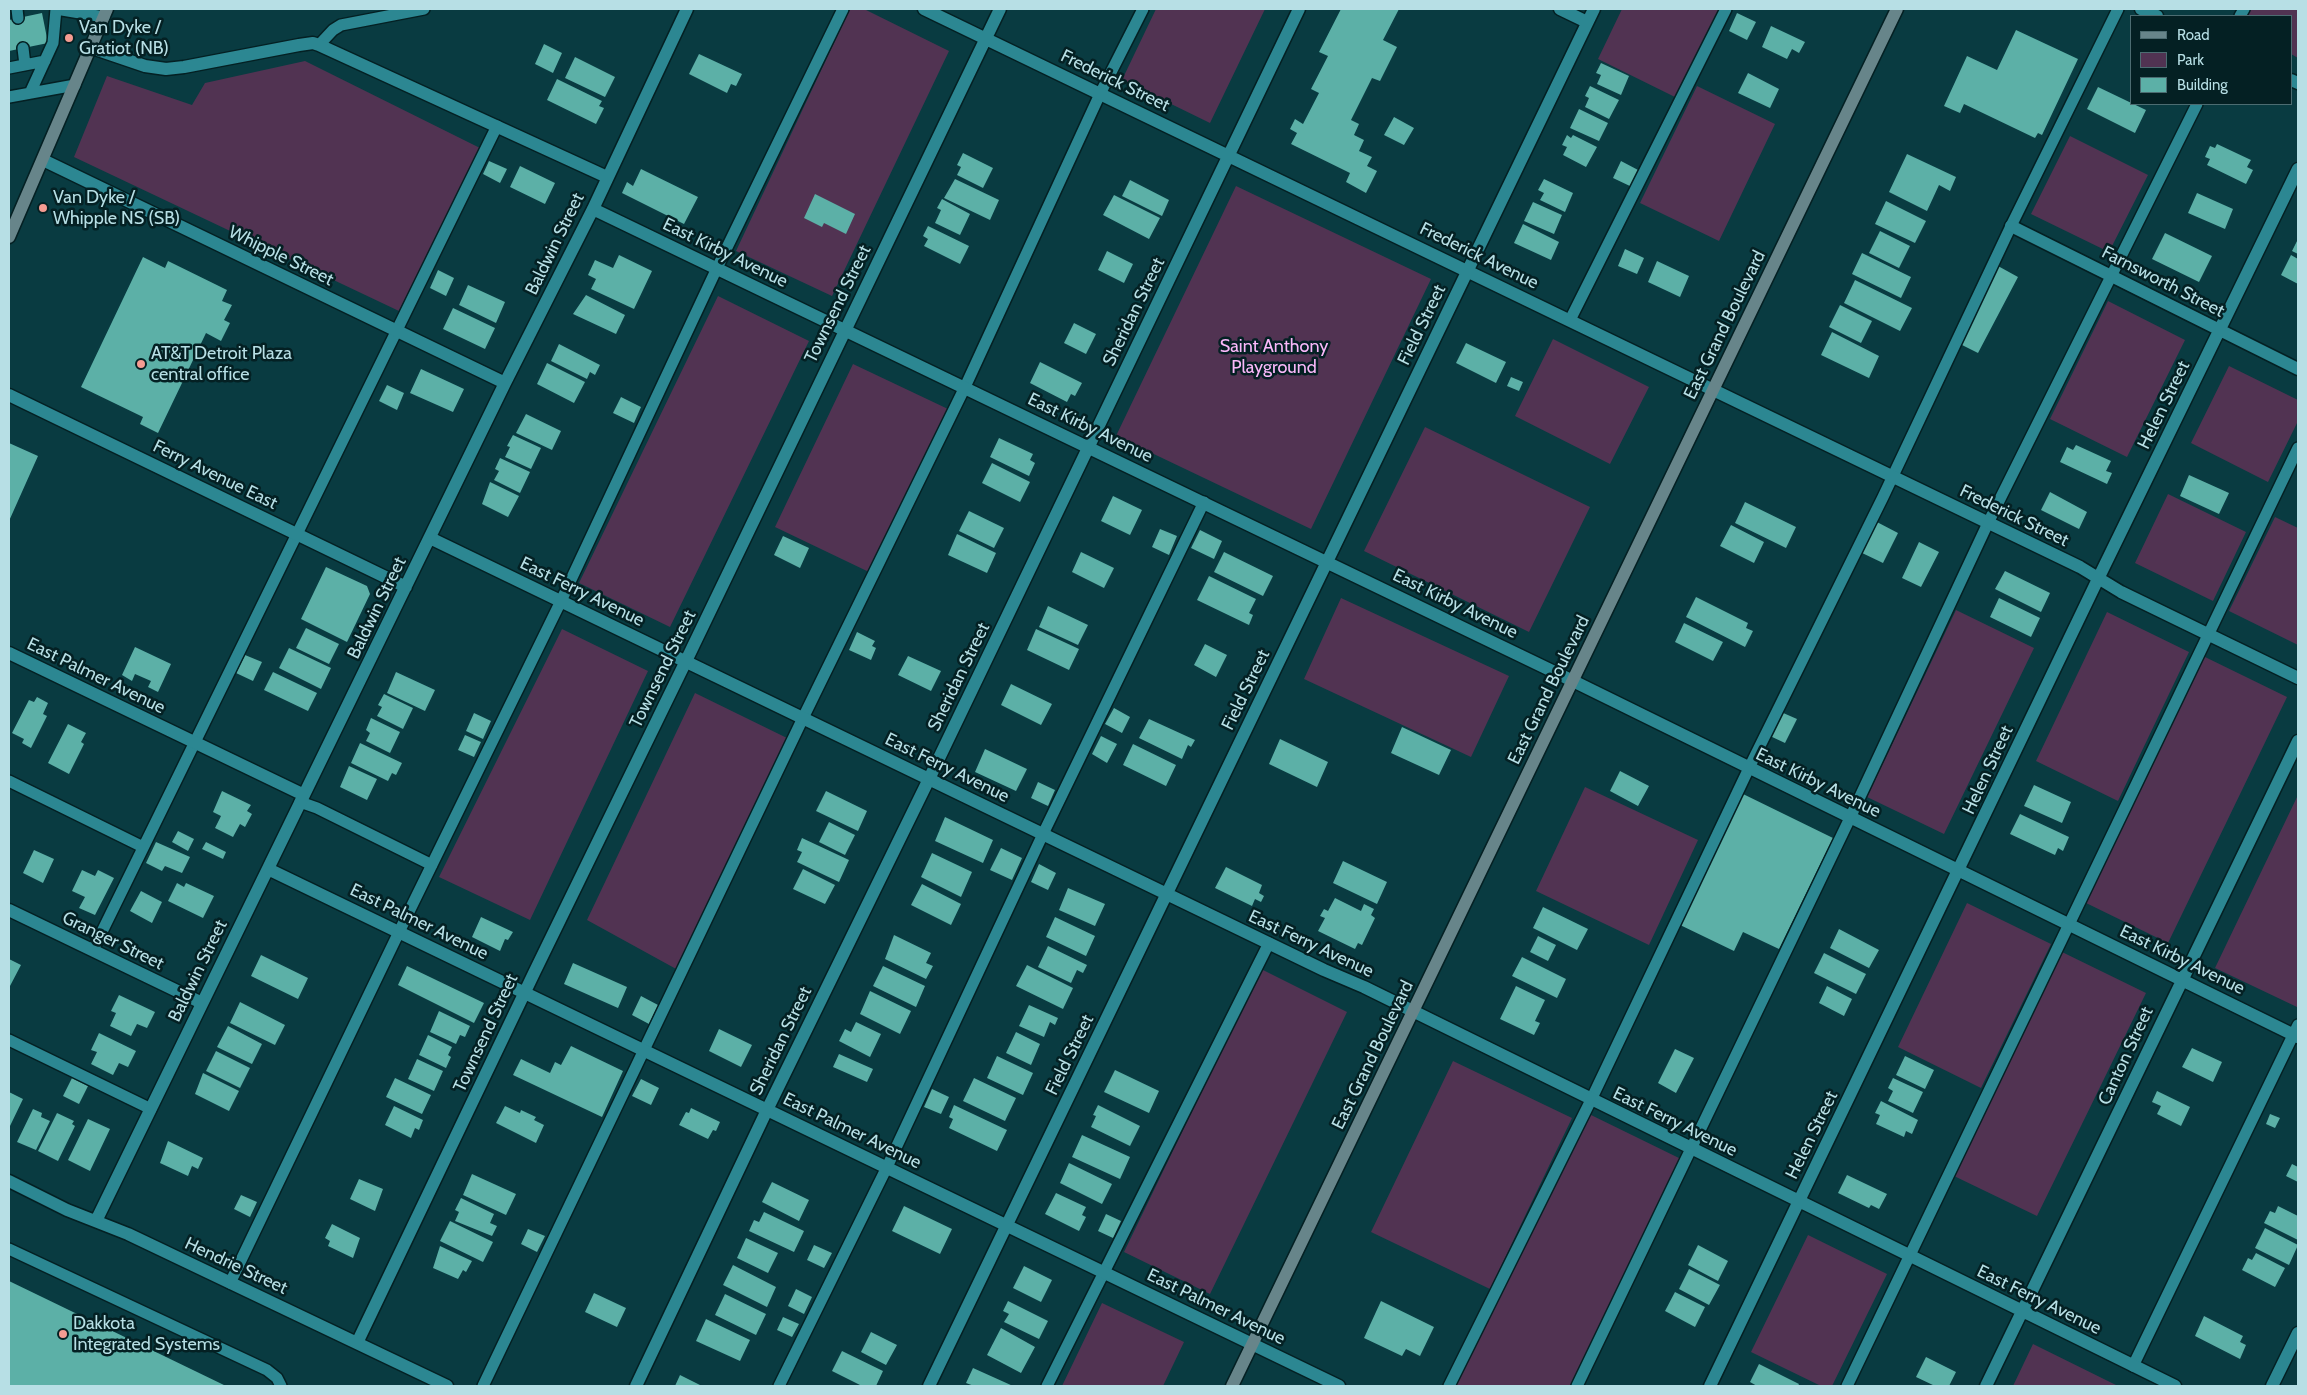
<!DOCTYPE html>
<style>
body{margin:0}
#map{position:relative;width:2307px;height:1395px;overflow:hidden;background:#093b41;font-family:Cabin,sans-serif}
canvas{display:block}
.frame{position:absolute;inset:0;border:10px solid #b7dfe5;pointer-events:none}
.legend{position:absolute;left:2130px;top:15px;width:162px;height:90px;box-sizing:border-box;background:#042023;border:1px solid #4c6c71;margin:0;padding:6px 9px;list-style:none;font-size:15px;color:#b7dfe5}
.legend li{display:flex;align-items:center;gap:10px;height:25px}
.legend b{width:25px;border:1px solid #4c6c71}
</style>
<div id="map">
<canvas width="2307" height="1395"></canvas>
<div class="frame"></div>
<ul class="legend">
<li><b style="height:6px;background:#67858a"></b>Road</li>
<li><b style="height:14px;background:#513352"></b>Park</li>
<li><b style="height:14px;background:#5cb0a7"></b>Building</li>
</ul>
</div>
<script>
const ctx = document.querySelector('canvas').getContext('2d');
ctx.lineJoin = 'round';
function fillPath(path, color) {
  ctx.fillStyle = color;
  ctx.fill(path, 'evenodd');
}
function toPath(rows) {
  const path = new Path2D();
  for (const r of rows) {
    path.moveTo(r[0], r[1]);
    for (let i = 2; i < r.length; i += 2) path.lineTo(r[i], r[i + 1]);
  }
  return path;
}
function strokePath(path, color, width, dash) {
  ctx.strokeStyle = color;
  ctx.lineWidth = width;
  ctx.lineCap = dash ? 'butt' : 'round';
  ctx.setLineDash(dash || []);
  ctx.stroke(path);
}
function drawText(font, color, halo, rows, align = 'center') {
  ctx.font = font + ' Cabin,sans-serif';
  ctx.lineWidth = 5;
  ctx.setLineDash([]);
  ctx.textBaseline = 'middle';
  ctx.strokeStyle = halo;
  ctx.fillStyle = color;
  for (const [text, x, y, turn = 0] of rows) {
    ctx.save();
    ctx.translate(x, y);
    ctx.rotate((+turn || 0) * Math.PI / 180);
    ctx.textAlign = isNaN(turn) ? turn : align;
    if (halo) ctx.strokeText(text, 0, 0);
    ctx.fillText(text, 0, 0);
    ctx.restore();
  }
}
const green = toPath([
 [850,9,864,9,949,51,832,296,736,251],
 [1156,9,1265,9,1210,123,1122,80],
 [1622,9,1721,9,1677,98,1598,59],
 [2250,9,2298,9,2298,58,2291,54,2291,16,2247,16],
 [305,61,480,148,399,311,74,157,107,76,192,105,205,83],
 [1697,86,1775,124,1719,241,1640,203],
 [2070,136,2148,175,2109,252,2031,214],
 [1236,186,1431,279,1311,529,1116,436],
 [718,296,809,341,670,627,579,583],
 [2108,301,2185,340,2127,457,2050,419],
 [1553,339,1649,387,1610,464,1515,416],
 [853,364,948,409,869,572,775,527],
 [2229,366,2298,400,2298,421,2268,482,2191,443],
 [1425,427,1590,507,1529,632,1364,551],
 [2168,494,2246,532,2213,601,2135,563],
 [2275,517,2298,528,2298,645,2229,611],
 [1341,598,1509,676,1471,757,1304,679],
 [1956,610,2034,648,1944,834,1867,797],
 [2107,612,2189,652,2118,801,2036,761],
 [562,629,648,671,530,920,439,877],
 [2203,656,2287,697,2168,943,2084,902],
 [695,693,787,738,678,970,587,920],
 [1585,787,1698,840,1649,945,1536,891],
 [2298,795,2298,1004,2297,1007,2215,968],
 [1967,903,2051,944,1981,1088,1898,1047],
 [2062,952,2146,993,2037,1216,1954,1176],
 [1261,969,1347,1012,1210,1294,1124,1252],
 [1453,1061,1572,1118,1490,1289,1371,1232],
 [1589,1114,1681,1159,1570,1386,1455,1386],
 [1808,1235,1887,1274,1832,1386,1821,1386,1751,1352],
 [1102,1303,1184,1342,1163,1386,1062,1386],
 [2033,1344,2118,1386,2013,1386]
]);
const building = toPath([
 [1341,9,1399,9,1383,40,1397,47,1380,81,1372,78,1351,120,1359,124,1354,135,1364,140,1359,151,1372,157,1367,166,1377,171,1366,193,1346,182,1350,173,1291,144,1297,133,1290,129,1295,119,1303,124,1319,93,1311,89,1328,56,1319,52],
 [42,13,48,43,9,51,9,20],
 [1737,13,1756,22,1747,40,1729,31],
 [1771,26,1805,42,1799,53,1792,49,1787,59,1762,47],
 [2016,30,2078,59,2042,135,2038,133,2035,138,1964,104,1960,113,1944,106,1967,56,1997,70],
 [544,44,562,53,553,73,535,64],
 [699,54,742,74,736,86,731,84,727,93,689,74],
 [575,57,615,77,605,97,565,78],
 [1601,63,1629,76,1621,95,1597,84,1601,75,1596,73],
 [1748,73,1779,89,1770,108,1738,93],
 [557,79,602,101,599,106,604,108,596,124,547,100],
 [1590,86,1619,100,1609,119,1585,107,1589,98,1585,96],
 [2098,87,2146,110,2135,133,2087,109],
 [1579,109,1608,123,1599,141,1570,128],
 [1394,117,1414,128,1404,145,1384,135],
 [1567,135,1571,138,1573,135,1597,147,1586,167,1563,155,1567,147,1562,145],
 [2217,144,2251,160,2247,167,2253,170,2246,184,2207,165,2210,159,2205,157,2210,146,2215,148],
 [963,153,993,168,983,188,957,175,961,167,957,165],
 [1907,154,1956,177,1950,191,1939,185,1927,211,1889,192],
 [489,161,507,169,500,183,483,174],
 [1621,161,1640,171,1632,187,1613,178],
 [520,166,555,183,545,204,510,187],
 [641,169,698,197,684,224,622,193,627,182,633,186],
 [955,179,999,200,990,220,944,198],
 [1544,179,1573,193,1565,212,1540,200,1544,193,1538,190],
 [1130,180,1169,200,1162,216,1122,196],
 [2197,193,2233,209,2225,229,2188,213],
 [815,194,855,214,846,234,824,223,822,227,804,218],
 [1114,195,1160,218,1149,239,1103,215],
 [942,199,970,214,960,235,935,223,941,210,937,208],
 [1886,201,1926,221,1915,243,1875,224],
 [1533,202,1562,215,1554,234,1524,221],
 [1523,224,1559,242,1551,260,1514,243],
 [928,226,969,246,960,264,924,246,928,239,923,236],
 [1880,231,1910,246,1899,268,1869,253],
 [2165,233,2212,256,2199,282,2152,259],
 [2298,239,2298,254,2292,251],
 [1625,249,1644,258,1637,274,1618,266],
 [1107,251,1133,264,1124,283,1098,270],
 [1862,253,1911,277,1901,298,1852,274],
 [619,255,652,271,634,309,591,289,596,279,588,275,595,260,613,268],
 [2291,255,2298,259,2298,284,2281,275],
 [143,257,165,268,168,261,227,290,222,301,232,305,224,320,230,323,221,341,206,333,158,433,140,424,143,417,81,387],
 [1657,261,1689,276,1680,297,1648,282],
 [1998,266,2018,277,1978,353,1958,343],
 [438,270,454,278,446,296,430,288],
 [1855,280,1912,308,1900,331,1844,303],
 [468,285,505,302,496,323,459,305],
 [586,295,625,315,616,334,573,314],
 [1840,305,1872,321,1861,343,1829,327],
 [453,308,495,328,485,349,443,329],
 [1074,323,1096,334,1086,354,1064,343],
 [1832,332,1879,356,1869,378,1821,355],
 [1466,343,1506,362,1496,383,1456,363],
 [559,344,600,365,595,375,590,372,587,379,551,361],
 [1040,362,1082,383,1075,396,1071,394,1067,402,1030,383],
 [547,363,585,382,574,403,537,384],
 [421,369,464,389,453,412,410,393],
 [1511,377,1523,382,1519,391,1507,386],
 [387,385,404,393,397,410,379,401],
 [621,397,641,407,634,423,613,413],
 [526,414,561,431,552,450,516,433],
 [513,435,541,448,531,469,505,457,510,447,507,446],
 [999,438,1033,454,1030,460,1035,463,1029,476,990,457],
 [9,443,38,456,9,521],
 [2076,445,2111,461,2106,471,2112,473,2107,484,2060,462,2067,447,2073,450],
 [500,458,530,472,520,493,494,480,499,471,495,469],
 [992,463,1030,482,1020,502,982,483],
 [2189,475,2229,493,2219,514,2180,496],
 [490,482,519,496,508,517,482,504],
 [2050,492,2087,512,2079,529,2041,510],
 [1113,496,1142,510,1130,535,1101,521],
 [1745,502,1796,527,1786,548,1735,523],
 [969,511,1004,528,994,548,959,531],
 [1875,521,1898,533,1883,563,1860,552],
 [1731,525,1764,542,1754,563,1720,546],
 [1160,529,1177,536,1169,555,1152,547],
 [1200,530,1222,541,1214,559,1191,548],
 [957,534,996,553,987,573,948,555],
 [783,536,809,548,800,568,774,555],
 [1919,542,1939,552,1921,587,1902,578],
 [1081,552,1114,568,1104,588,1072,572],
 [1224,552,1273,576,1263,596,1214,572],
 [326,567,367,586,370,594,347,642,301,619],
 [2005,571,2050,593,2041,612,1995,589],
 [1209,576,1256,599,1249,613,1253,615,1249,625,1197,600],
 [1696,597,1748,623,1746,628,1753,631,1745,647,1686,617],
 [1999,598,2040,618,2031,637,1990,617],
 [1048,606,1088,625,1078,645,1039,627],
 [1684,623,1723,642,1713,661,1675,642],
 [306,628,339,644,329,664,296,648],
 [1036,629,1079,649,1069,670,1027,650],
 [857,632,875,641,872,646,876,648,871,660,849,650],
 [1205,644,1227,655,1216,677,1194,665],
 [135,647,171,664,158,692,148,687,151,681,135,674,132,681,122,675],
 [289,648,331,668,321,689,279,668],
 [245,655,262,662,253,681,236,673],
 [908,656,941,671,931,691,898,675],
 [273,672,317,693,308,711,264,690],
 [396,672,435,690,425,711,387,693],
 [1011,684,1052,704,1041,725,1001,705],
 [384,694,413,708,403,729,377,716,382,707,378,705],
 [37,697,48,703,43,714,47,716,31,748,22,743,24,739,12,733,29,700,34,702],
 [1114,708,1130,717,1122,733,1105,724],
 [1781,712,1797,719,1785,743,1770,736],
 [474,713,491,721,483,739,466,731],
 [371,718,400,732,390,753,366,741,370,733,366,730],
 [1149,719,1195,740,1191,747,1188,745,1182,759,1139,738],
 [68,724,86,733,81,742,84,744,69,774,48,763],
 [1402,727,1451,750,1439,775,1391,753],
 [465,735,481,742,474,757,458,750],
 [1101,736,1117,744,1107,763,1092,754],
 [1280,739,1328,762,1317,787,1269,764],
 [360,743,402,763,396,775,392,773,388,781,351,763],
 [1133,744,1176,765,1166,786,1123,765],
 [985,749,1027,769,1016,791,975,772],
 [349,766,377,779,367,800,340,787],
 [1620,771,1649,786,1638,806,1610,791],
 [1038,782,1055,790,1048,806,1031,798],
 [2034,785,2071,802,2062,823,2024,806],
 [222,791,251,805,247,811,252,814,245,827,240,824,233,837,215,828,221,816,213,812],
 [826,791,867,811,858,831,816,811],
 [1741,793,1833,838,1779,949,1743,932,1734,951,1678,924],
 [2020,814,2069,837,2063,851,2058,848,2055,855,2010,834],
 [945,817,993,840,983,863,935,841],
 [829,822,855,835,845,855,819,842],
 [178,831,194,839,188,851,172,842],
 [802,838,849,860,839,882,797,862,802,852,797,850],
 [156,842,190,857,182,873,165,866,162,871,146,863],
 [206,842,226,852,223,859,202,849],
 [1001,848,1022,858,1012,880,990,870],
 [34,850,54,859,43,883,23,873],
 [932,853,972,872,961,897,921,877],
 [1343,861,1387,882,1377,904,1333,883],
 [1039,864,1056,873,1048,890,1031,882],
 [1226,867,1262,885,1259,893,1264,896,1261,902,1255,899,1252,906,1215,888],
 [803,869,835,885,825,904,793,889],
 [82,870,95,876,98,870,114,878,95,915,79,908,85,897,72,891],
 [177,883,184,887,186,883,214,896,203,918,168,901],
 [922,884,961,904,951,925,911,905],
 [1068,888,1105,904,1095,926,1059,910],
 [141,891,162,902,152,923,130,911],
 [1335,898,1361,911,1364,904,1374,909,1371,915,1375,918,1362,945,1358,943,1355,949,1318,931,1325,918,1320,916,1324,909,1328,911],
 [1543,907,1588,929,1577,950,1533,928],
 [481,917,513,932,508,940,505,939,500,951,472,937],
 [1055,917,1095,936,1086,956,1046,937],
 [1839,929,1879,950,1869,968,1830,948],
 [894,935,931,953,926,963,933,966,926,979,885,959],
 [1538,936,1556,945,1548,961,1530,952],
 [1048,946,1087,965,1083,973,1077,970,1071,983,1038,967],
 [1824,953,1866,974,1856,994,1814,973],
 [261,955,308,978,298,999,251,976],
 [1522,957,1566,979,1557,998,1512,976],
 [9,959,21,965,10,986,9,986],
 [573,963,627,987,618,1008,564,984],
 [1027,965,1073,988,1063,1009,1016,986],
 [407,966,484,1003,474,1023,398,985],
 [883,966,925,986,916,1007,873,986],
 [1516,986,1545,1000,1535,1021,1540,1023,1534,1035,1500,1019],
 [1827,986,1852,999,1844,1016,1819,1003],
 [870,991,911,1011,900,1034,860,1014],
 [119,995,155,1012,147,1028,137,1024,131,1036,110,1026,116,1013,111,1011],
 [641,996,658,1005,649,1024,632,1015],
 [240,1002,285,1025,275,1045,230,1023],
 [1029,1005,1058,1018,1055,1025,1050,1022,1044,1037,1019,1026],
 [439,1011,470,1026,465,1037,460,1035,456,1044,430,1032],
 [856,1022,881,1034,870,1057,839,1041,845,1029,851,1032],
 [228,1026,262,1044,252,1064,217,1047],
 [719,1029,752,1045,741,1067,709,1051],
 [1016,1032,1040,1044,1031,1065,1006,1053],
 [99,1033,136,1051,128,1067,119,1063,113,1075,91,1064,97,1052,91,1050],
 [428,1035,452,1047,448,1055,451,1057,446,1068,419,1055],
 [571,1046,623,1071,602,1117,513,1075,521,1059,550,1073,555,1062,561,1065],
 [2192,1048,2222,1062,2213,1082,2182,1067],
 [1675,1049,1694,1058,1676,1093,1658,1083],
 [216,1051,250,1068,240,1088,206,1071],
 [839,1054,873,1069,867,1082,833,1067],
 [997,1056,1033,1073,1023,1095,987,1078],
 [1905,1056,1934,1070,1925,1089,1896,1075],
 [417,1059,443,1071,434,1091,408,1079],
 [1115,1070,1159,1091,1149,1113,1104,1092],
 [203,1073,239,1091,229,1111,195,1094],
 [72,1078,88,1086,79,1104,63,1096],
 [395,1078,431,1095,422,1114,386,1097],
 [974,1078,1016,1098,1005,1121,963,1101],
 [1893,1078,1923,1092,1913,1113,1888,1101,1893,1091,1888,1088],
 [641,1079,659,1088,651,1105,632,1096],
 [932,1089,949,1097,941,1114,924,1107],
 [2157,1091,2190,1107,2181,1126,2157,1114,2161,1106,2152,1102],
 [9,1092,23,1099,10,1126,9,1125],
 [1881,1101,1918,1120,1912,1134,1906,1131,1904,1137,1876,1124,1880,1115,1875,1113],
 [954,1105,1007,1130,997,1151,949,1128,953,1119,949,1117],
 [1098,1105,1140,1126,1130,1146,1091,1127,1096,1116,1093,1115],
 [394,1106,423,1120,419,1130,415,1128,411,1138,385,1125],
 [505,1106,520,1113,521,1110,536,1117,534,1120,544,1125,536,1143,496,1123],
 [691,1108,720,1122,716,1131,713,1130,708,1139,679,1125,686,1112,689,1113],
 [33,1109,42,1113,41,1117,50,1121,36,1150,17,1142],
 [57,1113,74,1121,72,1124,75,1126,58,1161,38,1151],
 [2270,1114,2280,1118,2275,1128,2266,1124],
 [88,1119,110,1129,90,1171,68,1160],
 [1082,1135,1130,1157,1120,1179,1072,1157],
 [168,1141,203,1158,198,1169,192,1166,188,1176,160,1163],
 [1069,1163,1112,1184,1102,1204,1060,1183],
 [2292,1164,2298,1167,2298,1182,2286,1176],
 [472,1174,516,1194,506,1215,463,1195],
 [1847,1175,1887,1194,1879,1209,1871,1205,1869,1208,1838,1193],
 [359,1179,383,1189,375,1211,350,1199],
 [772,1182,809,1200,799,1221,762,1202],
 [1056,1193,1086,1207,1082,1215,1086,1217,1079,1231,1045,1214],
 [241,1195,257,1202,250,1217,234,1209],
 [461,1198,494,1214,490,1223,497,1226,492,1236,455,1221,459,1212,455,1210],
 [904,1206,952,1229,940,1254,892,1231],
 [2278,1206,2298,1216,2298,1240,2264,1223,2270,1211,2275,1213],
 [764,1212,804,1231,794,1252,749,1231,754,1220,759,1222],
 [1106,1214,1121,1221,1113,1238,1098,1231],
 [450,1221,493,1242,483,1262,440,1241],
 [332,1224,360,1238,353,1258,328,1246,330,1241,325,1238],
 [2265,1228,2298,1245,2289,1265,2255,1248],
 [528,1229,545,1236,537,1252,521,1244],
 [746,1238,778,1253,768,1273,737,1258],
 [814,1245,832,1253,824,1268,807,1260],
 [1698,1245,1728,1261,1718,1281,1688,1265],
 [440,1246,472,1261,466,1272,463,1270,458,1279,433,1268],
 [2256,1253,2285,1268,2275,1287,2242,1270,2248,1258,2252,1260],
 [733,1265,776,1287,767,1307,723,1285],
 [1024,1266,1052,1280,1041,1302,1013,1288],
 [1689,1269,1720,1285,1709,1305,1679,1289],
 [9,1281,226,1386,9,1386],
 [796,1289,812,1297,804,1314,788,1306],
 [1675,1292,1705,1307,1695,1327,1665,1311],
 [594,1293,626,1308,617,1327,585,1312],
 [725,1294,766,1314,756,1335,715,1315],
 [1008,1301,1048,1321,1039,1339,1004,1322,1009,1314,1003,1311],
 [1381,1301,1434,1327,1420,1356,1406,1349,1402,1356,1364,1338],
 [2204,1316,2243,1336,2240,1342,2246,1345,2240,1359,2195,1336],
 [783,1317,799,1324,792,1337,777,1330],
 [706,1319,750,1340,740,1361,696,1341],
 [1001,1328,1035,1347,1021,1373,987,1355],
 [871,1332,897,1345,886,1365,861,1352],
 [842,1351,883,1371,876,1386,862,1386,832,1371],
 [1926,1357,1956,1372,1949,1386,1935,1386,1916,1377],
 [1759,1364,1799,1384,1798,1386,1757,1386,1750,1382],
 [973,1368,1013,1386,974,1386,966,1383],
 [680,1375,702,1386,675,1386]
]);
const lane = toPath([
 [17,9,18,18],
 [56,9,104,17],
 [2240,16,2244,9],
 [319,45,333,30,341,25,424,9],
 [23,48,25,65],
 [9,68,45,61],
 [30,93,53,43,56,9],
 [9,97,75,85],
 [1570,320,1726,9],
 [9,781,143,847],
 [300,802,317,808,432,865],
 [93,950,497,126],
 [9,1040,151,1109],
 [9,1249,267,1370,277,1378,281,1386],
 [230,1283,399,932,561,601,717,268,843,9],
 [2133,1366,2298,1025],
 [483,1386,803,718,965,387,1100,94,1143,9],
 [779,1386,887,1167,1043,834,1204,502],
 [1047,1386,1269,943],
 [1449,1386,1591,1100,1749,768,1883,497,2011,226,2118,9],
 [1577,1386,1850,818,1988,523,2197,104],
 [1847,1386,2298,448]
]);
const street = toPath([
 [924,9,2080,567,2121,592,2298,678],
 [1560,9,1587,22],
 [2141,9,2157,16],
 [92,48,145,66,166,69,184,67,299,45,313,43,319,45,607,177],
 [2291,80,2298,83],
 [43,160,505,383],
 [593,209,1573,681,2298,1037],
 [2011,226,2298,369],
 [9,395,406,587],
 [430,538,1324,970,1364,987,2175,1386],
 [9,653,304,795],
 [268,869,1339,1386],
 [9,910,202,1003],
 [9,1181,67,1210,128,1234,447,1386],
 [96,1221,505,383,593,209,687,9],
 [357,1343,534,973,686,661,1000,9],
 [636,1386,767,1110,929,779,1299,9],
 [929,1386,1594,9],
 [1710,1386,2098,579,2298,169],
 [1986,1386,2298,741],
 [2272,1386,2298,1333]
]);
const secondary = toPath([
 [9,237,107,9],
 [1232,1386,1897,9]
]);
const markers = [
 [69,38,5,"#f59c92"],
 [43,208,5,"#f59c92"],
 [141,364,5,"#f59c92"],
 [63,1334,5,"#f59c92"]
];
const poiNames = [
 ["Van Dyke /",79,28],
 ["Gratiot (NB)",79,49],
 ["Van Dyke /",53,198],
 ["Whipple NS (SB)",53,219],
 ["AT&T Detroit Plaza",151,354],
 ["central office",151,375],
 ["Dakkota",73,1324],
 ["Integrated Systems",73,1345]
];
const streetNames = [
 ["Frederick Street",1115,81,26],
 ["Baldwin Street",555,244,-64],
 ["East Kirby Avenue",725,253,26],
 ["Whipple Street",281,256,26],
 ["Frederick Avenue",1479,256,26],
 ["Farnsworth Street",2163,282,27],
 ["Townsend Street",838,304,-64],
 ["Sheridan Street",1134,312,-64],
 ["Field Street",1422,325,-64],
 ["East Grand Boulevard",1725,325,-64],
 ["Helen Street",2164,405,-64],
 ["East Kirby Avenue",1090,428,26],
 ["Ferry Avenue East",215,475,26],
 ["Frederick Street",2014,516,26],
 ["East Ferry Avenue",582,592,26],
 ["East Kirby Avenue",1455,604,26],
 ["Baldwin Street",377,608,-64],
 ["Townsend Street",663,669,-64],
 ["East Palmer Avenue",96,676,26],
 ["Sheridan Street",959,677,-64],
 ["Field Street",1246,690,-64],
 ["East Grand Boulevard",1549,690,-64],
 ["East Ferry Avenue",947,768,26],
 ["Helen Street",1988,770,-65],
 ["East Kirby Avenue",1818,783,26],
 ["East Palmer Avenue",419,922,26],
 ["Granger Street",113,941,26],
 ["East Ferry Avenue",1311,944,25],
 ["East Kirby Avenue",2182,960,26],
 ["Baldwin Street",198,971,-64],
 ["Townsend Street",486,1033,-65],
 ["Sheridan Street",781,1041,-64],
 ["Field Street",1070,1055,-64],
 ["East Grand Boulevard",1373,1055,-64],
 ["Canton Street",2126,1056,-65],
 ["East Ferry Avenue",1675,1122,26],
 ["East Palmer Avenue",852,1131,26],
 ["Helen Street",1812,1135,-64],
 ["Hendrie Street",236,1266,25],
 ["East Ferry Avenue",2039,1300,26],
 ["East Palmer Avenue",1216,1307,26]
];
const parkNames = [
 ["Saint Anthony",1274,347],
 ["Playground",1274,368]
];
fillPath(green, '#513352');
fillPath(building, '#5cb0a7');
strokePath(lane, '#042023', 14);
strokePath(street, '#042023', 15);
strokePath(secondary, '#042023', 15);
strokePath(lane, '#2c8792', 11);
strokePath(street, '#2c8792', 12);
strokePath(secondary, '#67858a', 12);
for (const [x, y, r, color] of markers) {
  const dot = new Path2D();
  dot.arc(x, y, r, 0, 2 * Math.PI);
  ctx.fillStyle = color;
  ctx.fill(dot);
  strokePath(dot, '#042023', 2);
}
drawText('18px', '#b7dfe5', '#042023', poiNames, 'left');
drawText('18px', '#b7dfe5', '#042023', streetNames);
drawText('18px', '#fab8fa', '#042023', parkNames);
</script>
